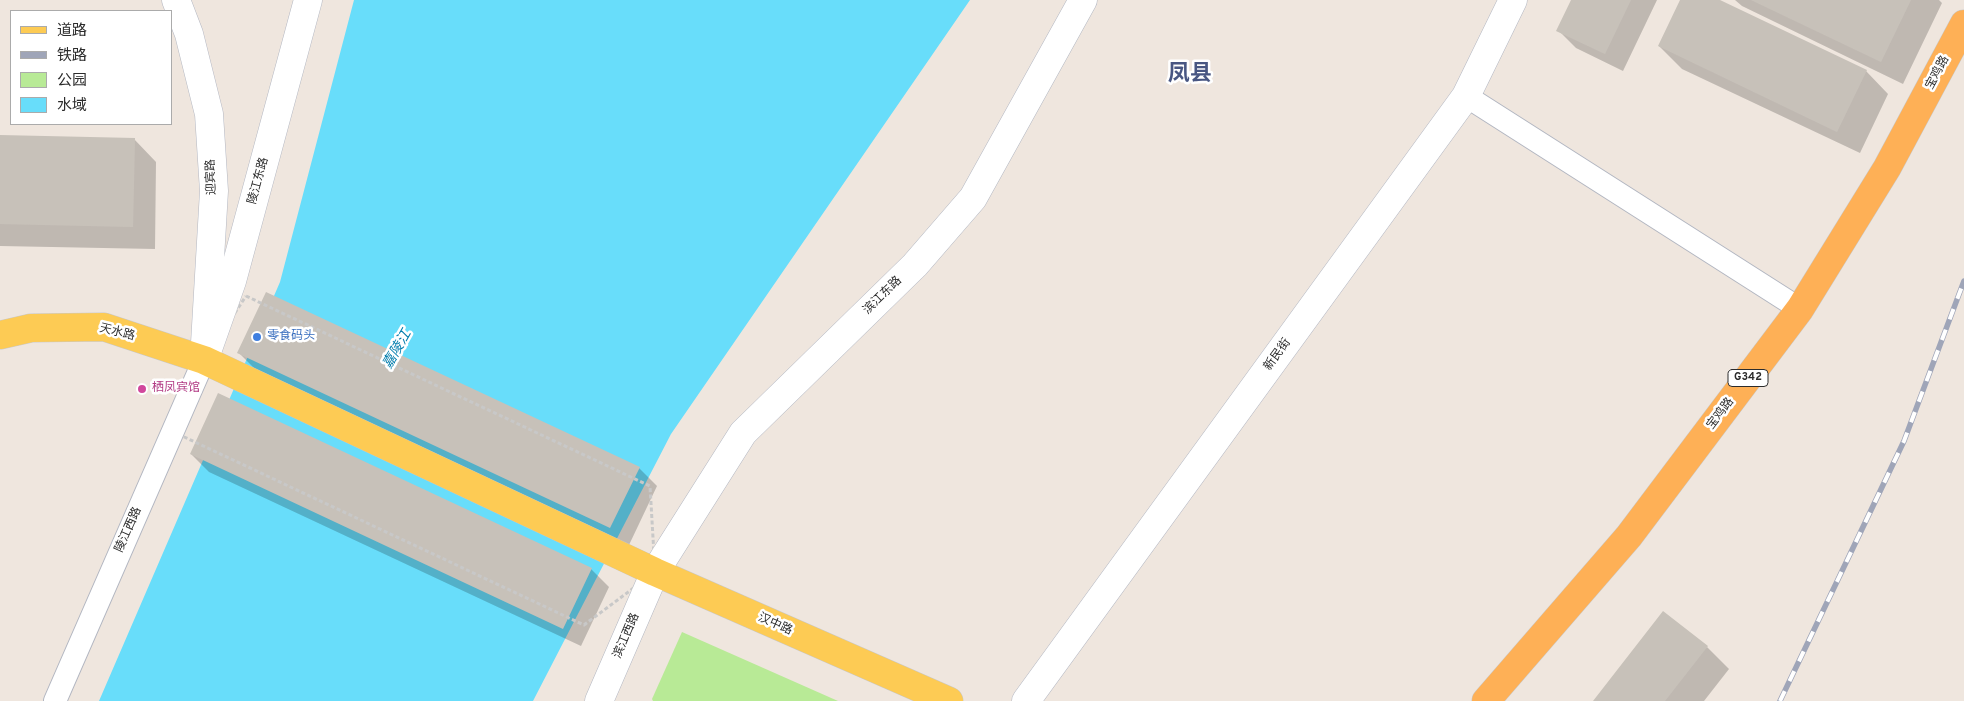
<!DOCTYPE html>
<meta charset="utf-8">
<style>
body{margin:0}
#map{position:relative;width:1964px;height:701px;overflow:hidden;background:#efe6de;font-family:Overpass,"Noto Sans SC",sans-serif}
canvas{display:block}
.legend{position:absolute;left:10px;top:10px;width:162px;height:115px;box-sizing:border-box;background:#fff;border:1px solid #ababab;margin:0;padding:6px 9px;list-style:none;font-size:15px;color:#2c2c2c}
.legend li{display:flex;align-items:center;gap:10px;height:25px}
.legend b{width:25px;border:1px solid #ababab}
</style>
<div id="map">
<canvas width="1964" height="701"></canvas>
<ul class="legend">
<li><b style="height:6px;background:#fdcb54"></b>道路</li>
<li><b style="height:6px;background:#9fa5b8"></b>铁路</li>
<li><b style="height:14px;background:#b8ea96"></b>公园</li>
<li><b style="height:14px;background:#68ddfa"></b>水域</li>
</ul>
</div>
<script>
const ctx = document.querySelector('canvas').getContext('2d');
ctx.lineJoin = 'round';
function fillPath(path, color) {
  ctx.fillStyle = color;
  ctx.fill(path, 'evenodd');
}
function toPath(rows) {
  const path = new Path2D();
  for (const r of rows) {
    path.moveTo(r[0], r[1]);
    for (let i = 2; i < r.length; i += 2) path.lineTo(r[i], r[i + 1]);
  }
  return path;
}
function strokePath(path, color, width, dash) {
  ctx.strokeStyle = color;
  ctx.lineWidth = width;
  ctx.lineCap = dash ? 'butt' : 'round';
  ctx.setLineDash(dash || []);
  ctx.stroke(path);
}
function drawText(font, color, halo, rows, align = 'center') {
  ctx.font = font + ' Overpass,"Noto Sans SC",sans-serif';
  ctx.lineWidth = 5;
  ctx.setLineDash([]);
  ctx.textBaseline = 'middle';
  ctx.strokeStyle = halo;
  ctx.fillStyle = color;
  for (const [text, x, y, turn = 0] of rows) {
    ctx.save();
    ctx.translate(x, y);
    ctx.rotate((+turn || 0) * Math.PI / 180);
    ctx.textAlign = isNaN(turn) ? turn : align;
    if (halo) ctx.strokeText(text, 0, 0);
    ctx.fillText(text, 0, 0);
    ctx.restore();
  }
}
const green = toPath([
 [682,632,838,701,653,701,652,699]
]);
const water = toPath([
 [354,0,970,0,671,434,533,701,99,701,280,282]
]);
const shadow = toPath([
 [1572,0,1657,0,1623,71,1576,48,1558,30],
 [1682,0,1717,0,1866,71,1888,94,1860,153,1682,69,1659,46],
 [1735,0,1939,0,1942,3,1903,84,1742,6],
 [0,137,134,139,156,162,155,249,0,246],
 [239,353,639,468,657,486,629,545,257,371],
 [191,454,591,569,609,587,581,646,209,472],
 [1707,647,1729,669,1704,701,1594,701]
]);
const building = toPath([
 [1571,0,1631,0,1605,54,1556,31],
 [1680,0,1720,0,1867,70,1837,132,1658,46],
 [1751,0,1911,0,1881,62],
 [0,135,135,138,133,227,0,224],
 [266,292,640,467,610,528,237,353],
 [218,393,592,568,563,629,190,454],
 [1663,611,1708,646,1665,701,1593,701]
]);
const path = toPath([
 [246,296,650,486,655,572,584,625,180,435,204,360,246,296]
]);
const minor = toPath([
 [1466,96,1800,309],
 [55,701,204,360]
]);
const tertiary = toPath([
 [208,349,232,281,308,0],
 [599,701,655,572,743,433,915,265,973,198,1083,0],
 [1026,701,1466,96,1513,0]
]);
const secondary = toPath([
 [176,0,189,34,209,114,214,191,204,360]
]);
const primary = toPath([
 [0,335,31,328,104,327,204,360,655,572,949,701]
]);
const trunk = toPath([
 [1486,701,1629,536,1800,309,1887,168,1964,24]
]);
const rail = toPath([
 [1780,701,1904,441,1964,281]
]);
const markers = [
 [257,337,5,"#3f7fe0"],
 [142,389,5,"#d1479c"]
];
const shields = [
 [1748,378,40]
];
const shieldNames = [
 ["G342",1748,378]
];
const streetNames = [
 ["宝鸡路",1938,73,-62],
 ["迎宾路",212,177,-92],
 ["陵江东路",259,181,-75],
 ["滨江东路",883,296,-44],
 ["天水路",117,333,14],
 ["新民街",1278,355,-54],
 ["宝鸡路",1721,414,-53],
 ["陵江西路",129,530,-66],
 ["汉中路",775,625,24],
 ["滨江西路",627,636,-67]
];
const shopNames = [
 ["零食码头",267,337]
];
const hotelNames = [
 ["栖凤宾馆",152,389]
];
const waterNames = [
 ["嘉陵江",398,350,-60]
];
const townNames = [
 ["凤县",1190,76]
];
fillPath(green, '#b8ea96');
fillPath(water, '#68ddfa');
fillPath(shadow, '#0003');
fillPath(building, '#c7c1b9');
strokePath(minor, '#b2b6c1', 24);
strokePath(tertiary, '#b2b6c1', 29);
strokePath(secondary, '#b2b6c1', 29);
strokePath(primary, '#c8c8c8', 29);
strokePath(trunk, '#c8c8c8', 29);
strokePath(path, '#c8c8c8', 3, [4, 2.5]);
strokePath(minor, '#fff', 22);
strokePath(tertiary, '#fff', 28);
strokePath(secondary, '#fff', 28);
strokePath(primary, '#fdcb54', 28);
strokePath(trunk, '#feb056', 28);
strokePath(rail, '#9fa5b8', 5.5);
strokePath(rail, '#fff', 4, [11]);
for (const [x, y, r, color] of markers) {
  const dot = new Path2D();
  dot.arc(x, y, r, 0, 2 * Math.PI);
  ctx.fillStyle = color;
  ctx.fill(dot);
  strokePath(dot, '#fff', 2);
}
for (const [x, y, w] of shields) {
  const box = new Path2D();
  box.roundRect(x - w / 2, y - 8.5, w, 17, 4);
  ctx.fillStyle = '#fff';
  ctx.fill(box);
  strokePath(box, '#2c2c2c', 1);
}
drawText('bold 11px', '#2c2c2c', null, shieldNames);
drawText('12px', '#2c2c2c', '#fff', streetNames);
drawText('12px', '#366cbe', '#fff', shopNames, 'left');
drawText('12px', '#b23c85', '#fff', hotelNames, 'left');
drawText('italic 14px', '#017cac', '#fff', waterNames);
drawText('bold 22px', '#485682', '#fff', townNames);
</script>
